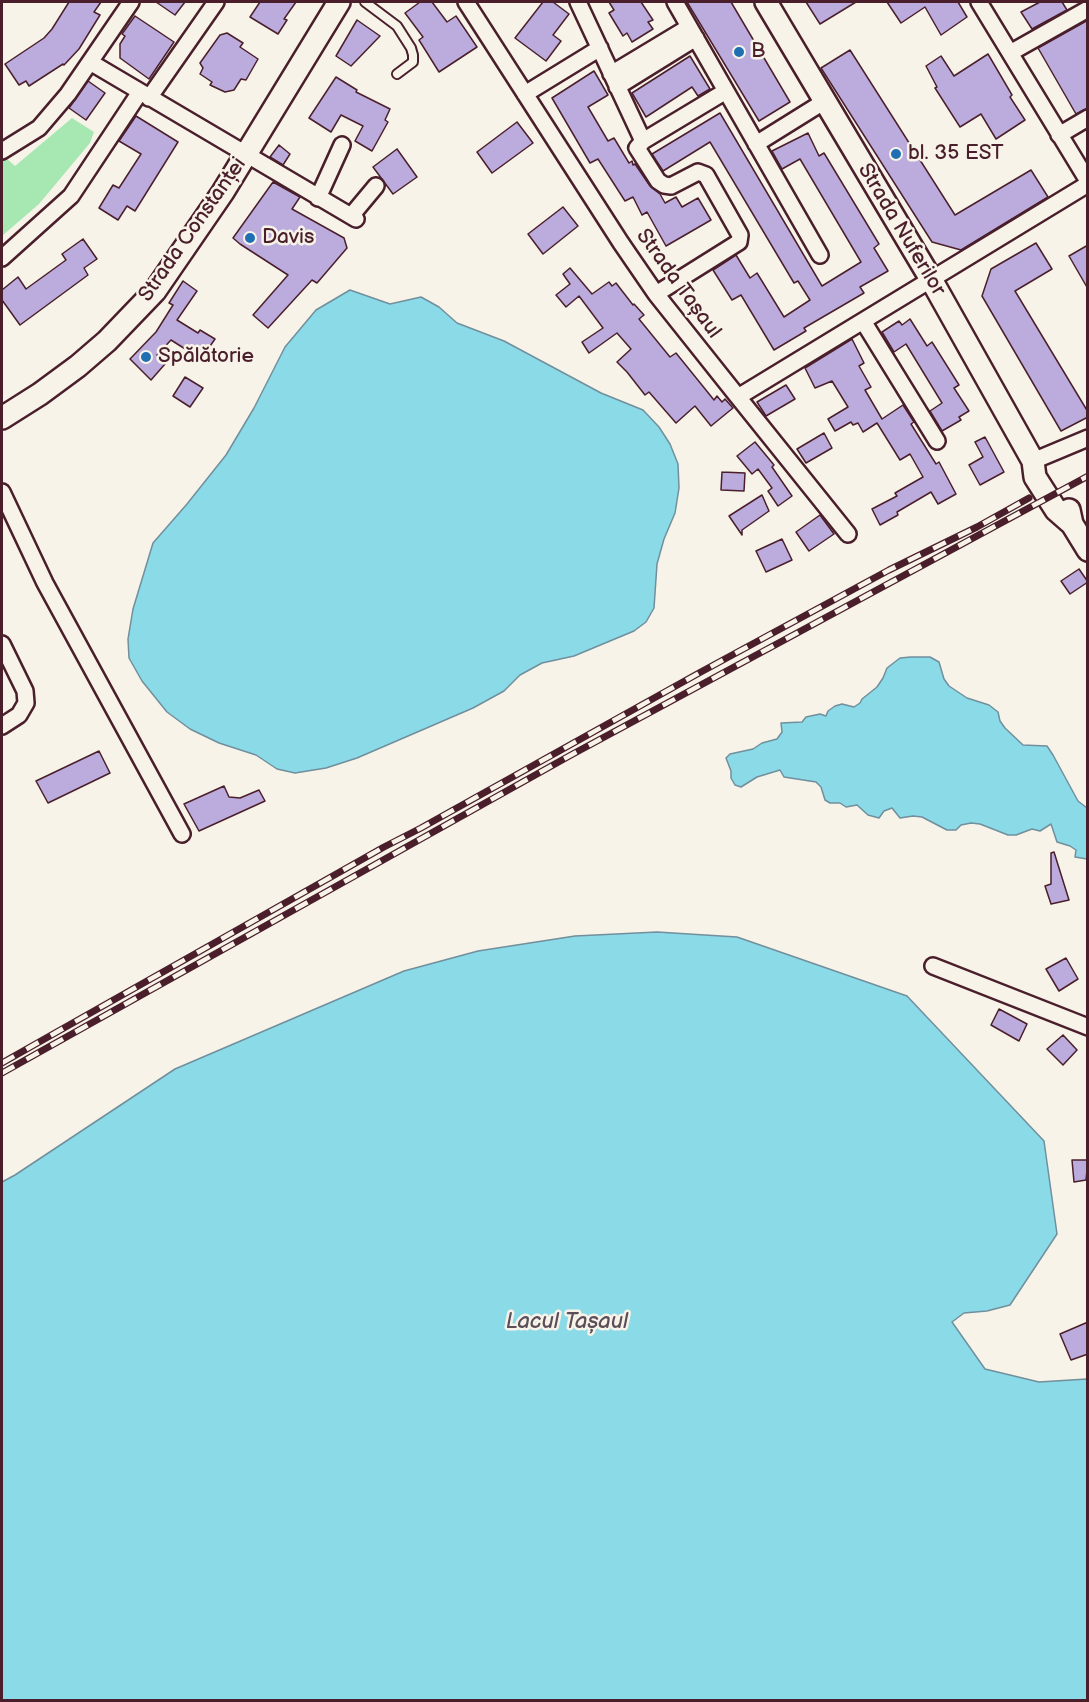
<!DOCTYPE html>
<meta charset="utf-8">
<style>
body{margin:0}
#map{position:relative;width:1089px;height:1702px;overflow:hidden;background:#f7f3e8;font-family:"Balsamiq Sans",sans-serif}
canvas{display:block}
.frame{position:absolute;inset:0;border:3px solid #4a1f2b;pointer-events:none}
</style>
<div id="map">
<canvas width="1089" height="1702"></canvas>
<div class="frame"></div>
</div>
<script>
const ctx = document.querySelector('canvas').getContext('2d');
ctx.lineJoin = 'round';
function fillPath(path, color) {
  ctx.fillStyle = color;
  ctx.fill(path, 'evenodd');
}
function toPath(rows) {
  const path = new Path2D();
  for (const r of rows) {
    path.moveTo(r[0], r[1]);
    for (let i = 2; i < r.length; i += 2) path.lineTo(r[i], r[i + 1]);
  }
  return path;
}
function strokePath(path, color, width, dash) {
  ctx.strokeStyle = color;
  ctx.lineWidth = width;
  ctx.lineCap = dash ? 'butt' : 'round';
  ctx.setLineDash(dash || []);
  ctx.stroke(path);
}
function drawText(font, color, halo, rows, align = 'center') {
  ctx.font = font + ' "Balsamiq Sans",sans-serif';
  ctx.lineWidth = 5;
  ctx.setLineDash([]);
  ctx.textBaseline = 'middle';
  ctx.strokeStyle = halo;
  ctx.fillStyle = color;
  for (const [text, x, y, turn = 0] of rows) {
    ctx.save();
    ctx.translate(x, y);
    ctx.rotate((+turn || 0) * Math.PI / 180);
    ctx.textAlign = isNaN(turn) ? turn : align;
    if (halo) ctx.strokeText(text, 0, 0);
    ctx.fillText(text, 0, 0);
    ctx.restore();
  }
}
const green = toPath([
 [72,118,94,132,90,143,39,204,2,236,2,161,6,158,15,166]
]);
const water = toPath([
 [350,290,390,304,421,297,439,307,457,323,504,341,601,393,643,410,659,427,670,444,678,464,679,488,675,513,664,539,657,564,654,608,646,622,634,631,574,656,542,663,520,675,504,691,473,708,422,730,357,758,326,768,295,773,277,769,256,755,219,743,190,729,167,712,142,681,129,658,128,639,133,609,153,543,187,504,226,455,254,408,285,347,316,310,350,290],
 [911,657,930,657,939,662,944,679,949,686,967,698,989,705,998,712,1000,721,1005,728,1023,745,1047,746,1053,755,1078,801,1087,808,1087,859,1075,857,1076,850,1070,846,1057,842,1051,824,1040,831,1032,829,1016,835,1008,835,980,824,971,823,961,825,956,830,947,830,922,817,913,816,900,818,892,808,884,811,879,818,868,815,857,805,846,807,840,803,830,803,825,800,821,787,816,782,784,777,780,770,757,777,741,787,735,785,731,778,731,771,726,758,730,754,753,749,762,743,777,739,782,732,781,723,802,722,806,717,820,714,826,716,828,711,835,706,842,704,854,707,860,703,862,699,877,687,883,678,887,668,900,658,911,657],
 [657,932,737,937,907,996,1044,1141,1057,1234,1010,1305,987,1311,964,1313,952,1322,985,1369,1039,1382,1087,1379,1087,1700,2,1700,2,1182,15,1175,175,1069,404,971,478,951,575,936,657,932]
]);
const building = toPath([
 [69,2,101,2,94,12,100,15,79,49,64,65,63,64,29,86,26,81,19,85,5,64,44,38,52,29,69,2],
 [156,2,185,2,175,15,156,2],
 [260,2,296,2,284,19,287,20,278,34,250,17,260,2],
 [420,2,432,2,447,22,456,16,477,47,439,72,419,40,423,37,405,13,420,2],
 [543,2,553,2,569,14,553,35,561,41,546,61,515,38,543,2],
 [609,2,641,2,653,20,648,22,653,29,632,42,627,33,623,36,609,13,614,10,609,2],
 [687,2,731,2,790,102,759,121,687,2],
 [806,2,856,2,820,24,806,2],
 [887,2,958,2,967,17,941,35,925,7,901,23,887,2],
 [1040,2,1062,2,1067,10,1032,29,1021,12,1040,2],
 [135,16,174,42,149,79,120,58,120,44,125,36,122,34,135,16],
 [357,20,380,36,351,66,336,56,357,20],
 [1088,20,1088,108,1076,114,1038,48,1088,20],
 [227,33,243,43,240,47,258,59,246,80,241,79,234,90,225,92,210,85,212,82,200,74,203,68,200,63,220,35,227,33],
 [850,50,955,215,1031,170,1048,197,961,250,932,242,821,68,850,50],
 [988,54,1012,95,1010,97,1025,120,996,139,981,114,960,127,935,88,937,87,926,66,941,56,954,76,988,54],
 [690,56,710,89,698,96,692,87,646,117,632,93,690,56],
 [594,71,608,95,588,107,608,141,614,138,629,163,632,161,633,165,635,164,650,186,660,194,665,203,676,197,682,207,698,198,711,220,666,246,647,212,642,215,633,197,625,201,598,159,590,163,552,98,594,71],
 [336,77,357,90,356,92,390,109,385,120,388,122,372,151,355,141,363,126,341,115,331,132,309,118,336,77],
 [88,81,105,93,86,120,69,108,88,81],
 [720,113,822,286,861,262,800,159,782,169,772,151,808,133,819,156,824,153,879,244,874,248,888,271,860,287,864,293,804,328,806,331,774,350,741,295,732,300,713,270,736,255,750,278,757,273,784,317,810,300,798,281,794,283,710,142,663,171,652,154,720,113],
 [136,116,178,142,135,211,127,206,118,220,99,208,113,185,119,188,141,154,119,141,136,116],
 [517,122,533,143,492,173,477,152,517,122],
 [279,145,290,154,283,165,270,157,279,145],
 [397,149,417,177,393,194,373,167,397,149],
 [273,182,300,197,292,209,344,238,347,248,317,283,312,280,268,328,253,315,288,275,240,244,233,238,273,182],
 [563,207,578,226,543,254,528,234,563,207],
 [83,239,97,259,84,268,88,275,20,325,2,300,2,290,18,277,26,289,66,260,62,254,83,239],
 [1036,243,1052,269,1015,291,1088,412,1088,417,1061,431,982,296,991,269,1036,243],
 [1088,245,1088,289,1069,256,1088,245],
 [570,268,592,294,609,282,612,286,616,283,633,305,634,304,644,315,639,319,670,357,676,353,714,400,717,396,722,402,725,399,733,408,711,426,695,406,676,423,649,392,645,395,627,372,617,362,631,349,617,333,589,353,582,342,603,328,579,296,566,307,556,295,570,284,563,274,570,268],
 [183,281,197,291,177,320,198,333,200,330,215,339,201,359,171,340,157,355,165,364,151,380,130,359,156,332,173,305,169,303,183,281],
 [910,319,927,346,932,342,959,385,954,388,969,411,959,417,961,420,942,431,930,411,942,403,906,344,894,352,882,332,899,321,902,325,910,319],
 [852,339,864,363,859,366,871,387,865,390,882,419,903,405,914,422,911,424,936,464,939,462,956,494,938,504,931,492,897,512,898,515,880,525,872,509,897,496,895,493,923,477,910,454,900,460,877,423,863,432,858,423,853,425,851,422,835,431,828,419,848,407,832,381,815,388,805,368,852,339],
 [185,377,203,388,190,407,173,396,185,377],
 [786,385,795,399,766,416,757,402,786,385],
 [824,433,832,448,806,463,797,449,824,433],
 [985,437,1004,472,980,485,969,465,983,457,975,442,985,437],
 [755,442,774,465,772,467,792,496,778,506,768,491,772,488,758,469,752,474,737,456,755,442],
 [722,472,745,473,744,491,721,490,722,472],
 [762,495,769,511,742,530,742,535,729,516,762,495],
 [820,515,834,534,809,551,796,532,820,515],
 [782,539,792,560,766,572,756,551,782,539],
 [1079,569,1088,582,1070,594,1061,581,1079,569],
 [99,751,110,773,48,803,36,781,99,751],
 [224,786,229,797,240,798,259,790,265,801,199,831,184,804,224,786],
 [1054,852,1069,900,1051,904,1045,886,1051,884,1051,853,1054,852],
 [1066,958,1078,979,1059,991,1046,969,1066,958],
 [999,1009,1027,1024,1019,1041,991,1025,999,1009],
 [1063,1035,1077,1050,1063,1065,1047,1049,1063,1035],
 [1072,1160,1088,1160,1086,1180,1074,1182,1072,1160],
 [1088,1322,1088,1354,1071,1360,1060,1334,1088,1322]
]);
const lane = toPath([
 [365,2,397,26,411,48,413,55,413,62,397,74]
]);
const street = toPath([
 [466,2,621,243,656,294,738,397,1088,184],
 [578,2,643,141],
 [675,2,820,255],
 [979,2,1088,181],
 [1010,53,1088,9],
 [90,62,356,219],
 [611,74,689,27],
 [617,87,696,38],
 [525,94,600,48],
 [149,98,216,2],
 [1059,135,1088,118],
 [756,144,825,101],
 [2,151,39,128,68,94,131,2],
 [318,198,342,145],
 [351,216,376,186],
 [2,258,71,196,140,92],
 [656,294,739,242,740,235,706,175,698,172,671,186,664,185,658,181,637,148,643,141,726,91],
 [863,321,937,441],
 [738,397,848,534],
 [1033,461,1088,438],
 [2,492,45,583,182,834],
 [2,644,25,691,26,703,19,715,2,726],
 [933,966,1088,1027]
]);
const secondary = toPath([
 [766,2,932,281,1033,461,1035,477,1056,510,1072,524],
 [2,418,40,394,78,366,107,341,155,291,223,192,339,2],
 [1069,510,1072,524,1088,550]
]);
const rail = toPath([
 [2,1063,384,847,421,828,699,673,889,570,977,527,1029,498],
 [2,1073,571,755,1088,476]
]);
const markers = [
 [739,52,6,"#1f6fb2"],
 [896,154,6,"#1f6fb2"],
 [250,238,6,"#1f6fb2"],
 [146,357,6,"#1f6fb2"]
];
const poiNames = [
 ["B",751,52],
 ["bl. 35 EST",908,154],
 ["Davis",262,238],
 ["Spălătorie",158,357]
];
const streetNames = [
 ["Strada Constanței",193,230,-55],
 ["Strada Nuferilor",901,230,59],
 ["Strada Tașaul",678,284,54]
];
const waterNames = [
 ["Lacul Tașaul",567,1322]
];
fillPath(green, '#a7e8b2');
fillPath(water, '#8bdae8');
strokePath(water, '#718f9c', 1.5);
fillPath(building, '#bcacdd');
strokePath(building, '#4a1f2b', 1.5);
strokePath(lane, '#4a1f2b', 12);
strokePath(street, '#4a1f2b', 20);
strokePath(secondary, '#4a1f2b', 26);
strokePath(lane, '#f7f3e8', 8);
strokePath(street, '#f7f3e8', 15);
strokePath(secondary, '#f7f3e8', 21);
strokePath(rail, '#4a1f2b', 7);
strokePath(rail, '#f7f3e8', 4.5, [14]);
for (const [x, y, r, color] of markers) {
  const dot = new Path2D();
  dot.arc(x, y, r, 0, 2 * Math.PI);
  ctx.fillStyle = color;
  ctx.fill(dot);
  strokePath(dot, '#f7f3e8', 2);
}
drawText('21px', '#4a1f2b', '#f7f3e8', poiNames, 'left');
drawText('21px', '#4a1f2b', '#f7f3e8', streetNames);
drawText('italic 22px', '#5a4e5a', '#f7f3e8', waterNames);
</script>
